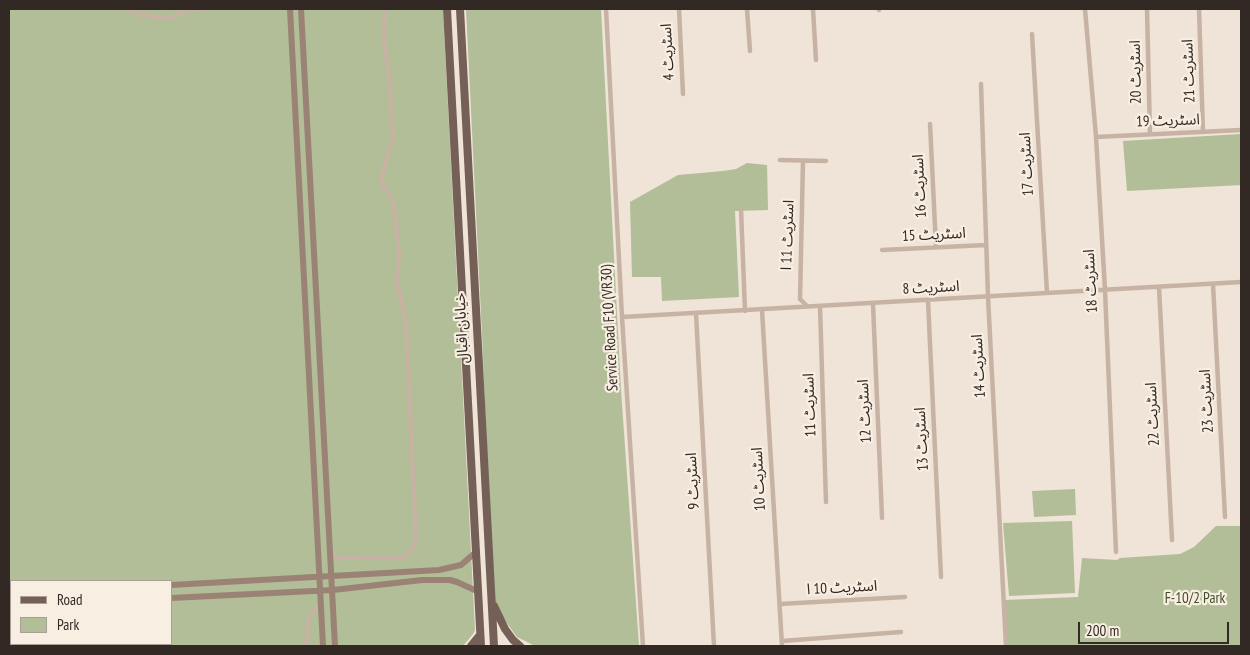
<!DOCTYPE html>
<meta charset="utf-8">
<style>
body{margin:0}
#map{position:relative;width:1250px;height:655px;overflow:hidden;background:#f0e3d7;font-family:"PT Sans Narrow",sans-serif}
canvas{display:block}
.frame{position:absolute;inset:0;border:10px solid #322925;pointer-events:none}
.legend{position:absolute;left:10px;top:580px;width:162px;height:65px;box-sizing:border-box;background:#f8eee2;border:1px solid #a99f96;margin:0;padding:6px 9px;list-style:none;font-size:15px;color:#322925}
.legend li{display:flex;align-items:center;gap:10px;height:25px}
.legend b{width:25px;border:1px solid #a99f96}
.scale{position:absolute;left:1078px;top:622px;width:151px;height:22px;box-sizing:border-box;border:2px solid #322925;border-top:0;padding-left:6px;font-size:15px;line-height:18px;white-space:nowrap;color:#322925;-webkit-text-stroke:4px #f8eee2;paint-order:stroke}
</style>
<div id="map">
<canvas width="1250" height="655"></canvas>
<div class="frame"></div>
<ul class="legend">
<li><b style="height:6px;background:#746056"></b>Road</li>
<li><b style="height:14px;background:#b1be97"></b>Park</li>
</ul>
<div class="scale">200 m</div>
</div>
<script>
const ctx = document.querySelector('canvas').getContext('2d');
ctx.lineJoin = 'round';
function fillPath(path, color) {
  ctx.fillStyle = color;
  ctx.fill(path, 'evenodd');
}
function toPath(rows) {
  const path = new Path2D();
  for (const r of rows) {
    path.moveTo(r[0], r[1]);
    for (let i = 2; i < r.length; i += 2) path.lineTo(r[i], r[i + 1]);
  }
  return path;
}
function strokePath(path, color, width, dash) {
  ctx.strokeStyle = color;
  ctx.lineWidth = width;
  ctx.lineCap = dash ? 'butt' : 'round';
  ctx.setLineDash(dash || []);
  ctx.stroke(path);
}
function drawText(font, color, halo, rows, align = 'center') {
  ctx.font = font + ' "PT Sans Narrow","Noto Sans Arabic",sans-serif';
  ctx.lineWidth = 4.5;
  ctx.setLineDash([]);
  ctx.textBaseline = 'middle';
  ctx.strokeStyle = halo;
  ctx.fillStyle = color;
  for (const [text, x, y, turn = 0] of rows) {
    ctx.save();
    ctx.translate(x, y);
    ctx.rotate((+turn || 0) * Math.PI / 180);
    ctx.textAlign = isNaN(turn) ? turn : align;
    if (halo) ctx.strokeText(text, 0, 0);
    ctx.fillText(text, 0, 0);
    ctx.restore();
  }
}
const green = toPath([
 [9,9,443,9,475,630,473,634,463,646,9,646],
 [11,581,171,581,171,644,11,644],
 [466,9,601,9,621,390,639,646,535,646,517,637,493,604,482,334],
 [1241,134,1241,185,1127,191,1123,141],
 [747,163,767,165,768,210,735,211,739,297,662,301,661,277,632,277,630,202,678,175,723,171,736,169],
 [1075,489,1076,515,1034,517,1032,491],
 [1072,521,1075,593,1009,596,1003,523],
 [1216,526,1241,526,1241,646,1006,646,1004,600,1078,597,1082,558,1117,560,1120,558,1180,554,1194,547]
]);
const street = toPath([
 [125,9,141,15,163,18,173,17,183,11,205,9],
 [606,9,622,317,643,646],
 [679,9,683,94],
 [747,9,750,51],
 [813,9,816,60],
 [879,9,879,10],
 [1085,9,1096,137,1105,290,1116,552],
 [1147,9,1150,134],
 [1199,9,1203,132],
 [1032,34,1047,293],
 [981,84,988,297,1006,646],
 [930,124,936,247],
 [1096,137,1241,130],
 [780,160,826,161],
 [803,161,800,299,807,306],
 [741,209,745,311],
 [882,250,986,245],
 [1213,284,1225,517],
 [1159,287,1172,540],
 [928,301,941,577],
 [873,304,882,518],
 [820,306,826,502],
 [762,310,782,646],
 [696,314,714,646],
 [622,317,1241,282],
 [331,558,400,557,406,556,410,552,414,546,416,541,406,324,397,281,399,255,394,207,392,198,383,186,381,180,393,135,389,76,384,38,385,9],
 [780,604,905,597],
 [782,641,901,632],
 [305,646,307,638,309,618,311,613,321,603]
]);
const secondary = toPath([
 [290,9,323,646],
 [301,9,335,646],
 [171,585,439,570,461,565,476,552],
 [9,594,11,595],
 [171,598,333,590,422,580,450,580,457,582,479,592],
 [9,609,11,609]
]);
const primary = toPath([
 [447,9,481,646],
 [460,9,494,646],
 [494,606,505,629,513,640,520,646],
 [471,646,480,635]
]);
const streetNames = [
 ["اسٹریٹ 4",668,52,-93],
 ["اسٹریٹ 21",1189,71,-92],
 ["اسٹریٹ 20",1136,72,-91],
 ["اسٹریٹ 19",1168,121,-2],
 ["اسٹریٹ 17",1027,164,-93],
 ["اسٹریٹ 16",920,186,-93],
 ["اسٹریٹ 11 ا",788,235,-88],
 ["اسٹریٹ 15",934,235,-3],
 ["اسٹریٹ 18",1091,281,-93],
 ["اسٹریٹ 8",931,288,-3],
 ["خیابان اقبال",462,328,-93],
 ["Service Road F10 (VR30)",610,328,-93],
 ["اسٹریٹ 14",979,366,-93],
 ["اسٹریٹ 23",1207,401,-93],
 ["اسٹریٹ 11",810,405,-92],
 ["اسٹریٹ 12",865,411,-93],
 ["اسٹریٹ 22",1153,414,-93],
 ["اسٹریٹ 13",922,439,-93],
 ["اسٹریٹ 10",759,479,-93],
 ["اسٹریٹ 9",693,481,-93],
 ["اسٹریٹ 10 ا",842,588,-3]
];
const parkNames = [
 ["F-10/2 Park",1195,599]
];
fillPath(green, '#b1be97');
strokePath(street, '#c7b3a3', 4.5);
strokePath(secondary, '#9a8275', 6);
strokePath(primary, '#746056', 8);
drawText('15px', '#322925', '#f8eee2', streetNames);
drawText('15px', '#424f2a', '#f8eee2', parkNames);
</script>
